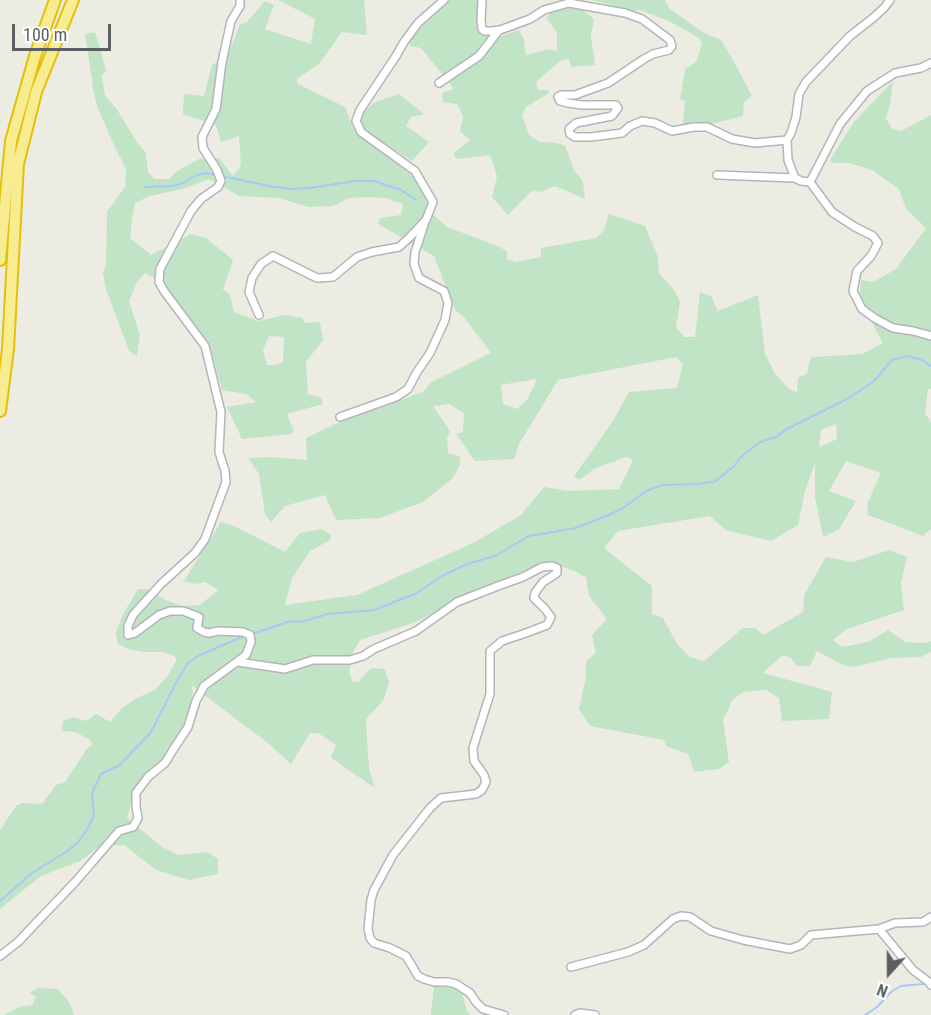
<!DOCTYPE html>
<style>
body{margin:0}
#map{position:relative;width:931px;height:1015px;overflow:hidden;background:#edece3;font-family:"Roboto Condensed",sans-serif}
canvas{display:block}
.north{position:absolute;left:859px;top:943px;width:60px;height:60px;-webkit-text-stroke:4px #fff;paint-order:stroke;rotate:201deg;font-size:16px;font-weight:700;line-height:24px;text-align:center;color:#5b5e63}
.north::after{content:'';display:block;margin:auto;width:21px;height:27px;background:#5b5e63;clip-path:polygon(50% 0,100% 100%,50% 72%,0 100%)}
.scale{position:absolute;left:12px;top:24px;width:99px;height:27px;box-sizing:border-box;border:3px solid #5b5e63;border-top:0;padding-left:8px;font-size:18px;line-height:21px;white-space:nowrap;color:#5b5e63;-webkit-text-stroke:4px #fff;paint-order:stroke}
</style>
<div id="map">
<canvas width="931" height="1015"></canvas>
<div class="north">N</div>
<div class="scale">100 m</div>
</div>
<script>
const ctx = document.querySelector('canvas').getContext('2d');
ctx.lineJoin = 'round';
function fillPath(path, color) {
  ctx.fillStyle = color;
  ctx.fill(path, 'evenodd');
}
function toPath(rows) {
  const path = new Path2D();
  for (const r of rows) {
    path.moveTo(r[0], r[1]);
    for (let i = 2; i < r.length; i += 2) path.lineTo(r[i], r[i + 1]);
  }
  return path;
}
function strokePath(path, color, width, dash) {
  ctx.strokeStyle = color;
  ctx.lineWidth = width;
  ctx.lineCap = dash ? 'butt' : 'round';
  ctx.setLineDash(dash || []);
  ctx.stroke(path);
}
const green = toPath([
 [278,0,364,0,367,35,342,32,319,64,297,79,298,84,345,107,354,130,416,179,428,199,426,208,447,227,495,245,507,251,507,259,516,262,541,257,541,248,596,238,604,230,609,214,645,226,658,257,659,273,675,291,680,302,676,327,684,337,695,337,700,292,711,296,718,311,758,295,765,354,775,374,790,390,797,392,798,378,807,374,809,363,812,357,862,354,883,343,877,333,860,293,861,280,873,282,896,269,926,228,906,209,899,189,872,170,850,163,832,163,830,160,853,123,893,81,890,105,886,118,892,129,901,131,931,115,931,389,928,389,925,413,931,423,931,529,923,536,868,515,867,504,881,473,846,461,829,491,856,501,839,529,823,537,815,497,815,463,805,491,798,525,771,541,726,530,710,516,618,531,604,548,652,586,652,614,663,618,677,644,690,657,704,661,743,628,755,628,763,635,803,612,804,595,826,557,853,562,889,550,907,557,901,583,904,610,847,629,833,640,842,647,868,642,888,630,905,642,924,643,931,641,931,652,921,657,892,658,853,667,841,664,817,651,810,666,797,666,791,658,783,655,763,673,832,692,829,719,782,721,779,698,766,690,744,692,733,699,723,720,729,762,719,769,694,772,688,754,666,746,664,740,590,726,579,709,586,676,586,661,596,653,592,635,607,619,589,596,586,577,574,571,553,563,544,562,471,593,416,622,360,640,353,652,349,673,353,682,359,681,371,668,385,669,389,683,383,701,366,719,369,769,375,788,331,758,336,745,318,733,310,733,291,764,269,744,191,685,193,692,186,724,170,750,160,763,142,778,135,789,127,818,162,847,179,855,208,852,218,859,218,874,189,880,156,870,124,845,101,846,80,861,41,876,0,909,0,830,16,806,22,803,42,804,56,785,65,782,86,750,93,744,89,739,75,732,62,731,63,721,74,717,86,721,96,714,110,722,121,709,135,699,156,689,169,674,177,659,174,656,162,652,144,652,129,649,118,644,116,632,123,614,138,589,148,589,166,600,183,606,200,605,218,590,205,582,195,584,184,581,221,522,234,526,285,552,300,533,322,529,331,535,330,540,310,551,292,578,285,605,357,595,475,542,521,515,544,487,568,491,619,489,633,460,626,457,594,469,579,480,574,476,613,421,629,392,677,388,683,364,676,357,558,380,519,444,514,459,475,461,456,434,463,432,464,413,449,404,433,406,450,431,447,438,448,453,460,457,460,465,453,478,423,502,380,518,336,520,325,495,285,506,271,522,265,514,259,474,248,458,271,457,307,460,306,438,338,423,423,392,431,382,491,353,464,317,455,310,434,256,378,224,380,218,401,215,403,204,386,198,367,197,349,198,333,206,309,207,278,198,239,196,209,179,183,189,150,196,135,203,132,219,130,238,151,255,191,234,206,238,233,260,223,290,230,294,234,312,258,321,285,315,302,318,305,323,320,322,323,340,306,362,308,395,321,397,323,404,287,414,294,431,291,434,242,439,227,407,256,402,246,394,222,390,209,342,188,318,164,282,145,273,137,282,129,301,140,335,137,356,129,351,106,289,103,273,106,264,107,212,125,187,126,169,113,143,97,106,93,89,92,79,85,34,95,32,106,70,102,76,105,96,116,108,137,142,146,153,148,172,154,179,169,179,177,171,199,159,219,158,233,176,241,165,239,136,221,142,216,125,183,114,184,94,204,96,212,65,228,55,240,24,246,23,265,1,274,5,265,29,311,44,315,19],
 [269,336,284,337,283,362,275,365,267,365,263,350],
 [537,379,527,400,517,409,503,404,501,385],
 [836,424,837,439,819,447,821,430],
 [450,0,477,0,479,10,476,25,480,35,501,36,519,30,524,39,526,55,549,49,557,51,557,32,546,18,554,10,567,8,583,10,594,19,591,36,595,65,571,67,569,59,560,61,536,82,538,90,549,90,549,93,526,107,522,115,529,135,540,142,557,143,565,146,574,170,583,181,585,199,555,186,541,192,532,191,508,215,492,197,497,176,490,155,457,159,453,154,470,140,460,131,463,116,457,104,443,102,442,93,454,89,421,48,410,46,411,37],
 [592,0,665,0,670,9,704,33,721,40,733,60,752,96,744,102,743,116,707,125,683,124,685,101,680,99,685,69,696,62,702,44,699,38,669,21,640,10,633,11],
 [399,94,424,114,411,117,406,126,429,142,412,161,371,135,364,128,361,120,363,113,373,103],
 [434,985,450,986,462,993,467,1011,470,1015,431,1015],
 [38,988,58,989,69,1002,74,1015,4,1015,20,1007,32,1005,36,997,30,993]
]);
const stream = toPath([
 [221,176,274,187,291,189,310,188,355,181,374,181,401,190,416,200],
 [145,187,172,186,181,184,197,175,206,173,216,175],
 [255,633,288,622,304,621,328,614,374,610,417,593,442,576,467,564,495,556,529,536,576,528,611,514,623,508,646,491,662,485,697,484,714,482,733,467,741,457,760,442,776,437,785,430,847,399,874,381,892,360,907,356,922,360,931,366],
 [0,901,32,873,66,852,77,843,87,830,94,815,92,793,101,774,120,765,151,732,179,677,188,663,200,655,242,637],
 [865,1015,877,1007,891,992,901,986,924,984]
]);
const minor = toPath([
 [482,0,481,20,482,29,484,31,491,31,500,30,530,19,544,10,569,3,625,13,642,19,670,40,672,46,669,50,653,54,644,59,608,83,575,95,561,95,558,97,560,101,568,103,582,105,616,105,618,108,612,116,576,123,569,129,570,134,575,137,591,137,622,133,630,126,642,121,655,123,672,131,694,127,707,127,732,139,755,143,787,140,791,133,796,117,799,94,806,82,850,36,873,18,884,8,890,0],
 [439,83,479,56,499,30],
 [787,140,788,160,795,178,801,181,810,182,840,124,867,91,895,73,921,68,931,63],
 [717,175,795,178],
 [810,182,832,212,855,227,873,236,878,243,871,256,857,271,853,291,862,309,876,319,893,328,913,331,931,336],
 [259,315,249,292,252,278,261,264,273,256,317,278,333,277,357,257,372,252,399,247,410,237,426,220,433,202,415,171,361,132,356,121,360,110,396,56,404,42,418,23,444,0],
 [340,417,396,397,408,389,417,372,430,353,445,320,448,303,444,291,419,278,414,264,415,252,424,225],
 [238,662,285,669,313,660,350,660,363,656,374,649,416,631,457,602,498,586,523,577,542,567,552,566,557,568,557,573,543,582,535,593,534,598,545,609,551,617,547,625,526,633,502,641,490,651,490,694,473,748,474,761,484,775,486,782,482,790,476,794,441,798,430,808,393,855,374,890,371,900,368,929,370,938,374,943,390,948,406,956,418,976,424,979,434,982,448,982,456,984,470,993,476,1002,483,1009,504,1015],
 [931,917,923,922,895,923,879,929,913,970,929,982,931,985],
 [0,956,18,942,35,924,76,881,119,831,133,827,138,818,136,806,136,793,148,777,165,763,173,750,188,727,196,701,204,686,246,655,251,642,250,635,243,632,218,631,209,633,204,632,197,628,199,617,183,611,170,611,159,615,135,633,128,635,128,626,133,615,161,584,195,553,205,539,226,482,225,471,219,452,221,412,205,346,164,291,159,282,160,269,191,211,201,199,218,187,221,181,217,170,203,148,202,137,216,109,222,62,231,21,240,6,240,0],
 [571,967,628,952,644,945,673,919,681,916,690,917,711,931,743,940,790,949,801,945,811,935,879,929],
 [575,1015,580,1013,595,1015]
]);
const highway = toPath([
 [0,260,11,141,35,56,55,0],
 [0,411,8,349,18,164,36,92,73,0]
]);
fillPath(green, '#c1e4c6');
strokePath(stream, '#a6c9fa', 2);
strokePath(minor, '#b4b5ba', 10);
strokePath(highway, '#e4c00c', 14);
strokePath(minor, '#fff', 7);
strokePath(highway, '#f7ec90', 10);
</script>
